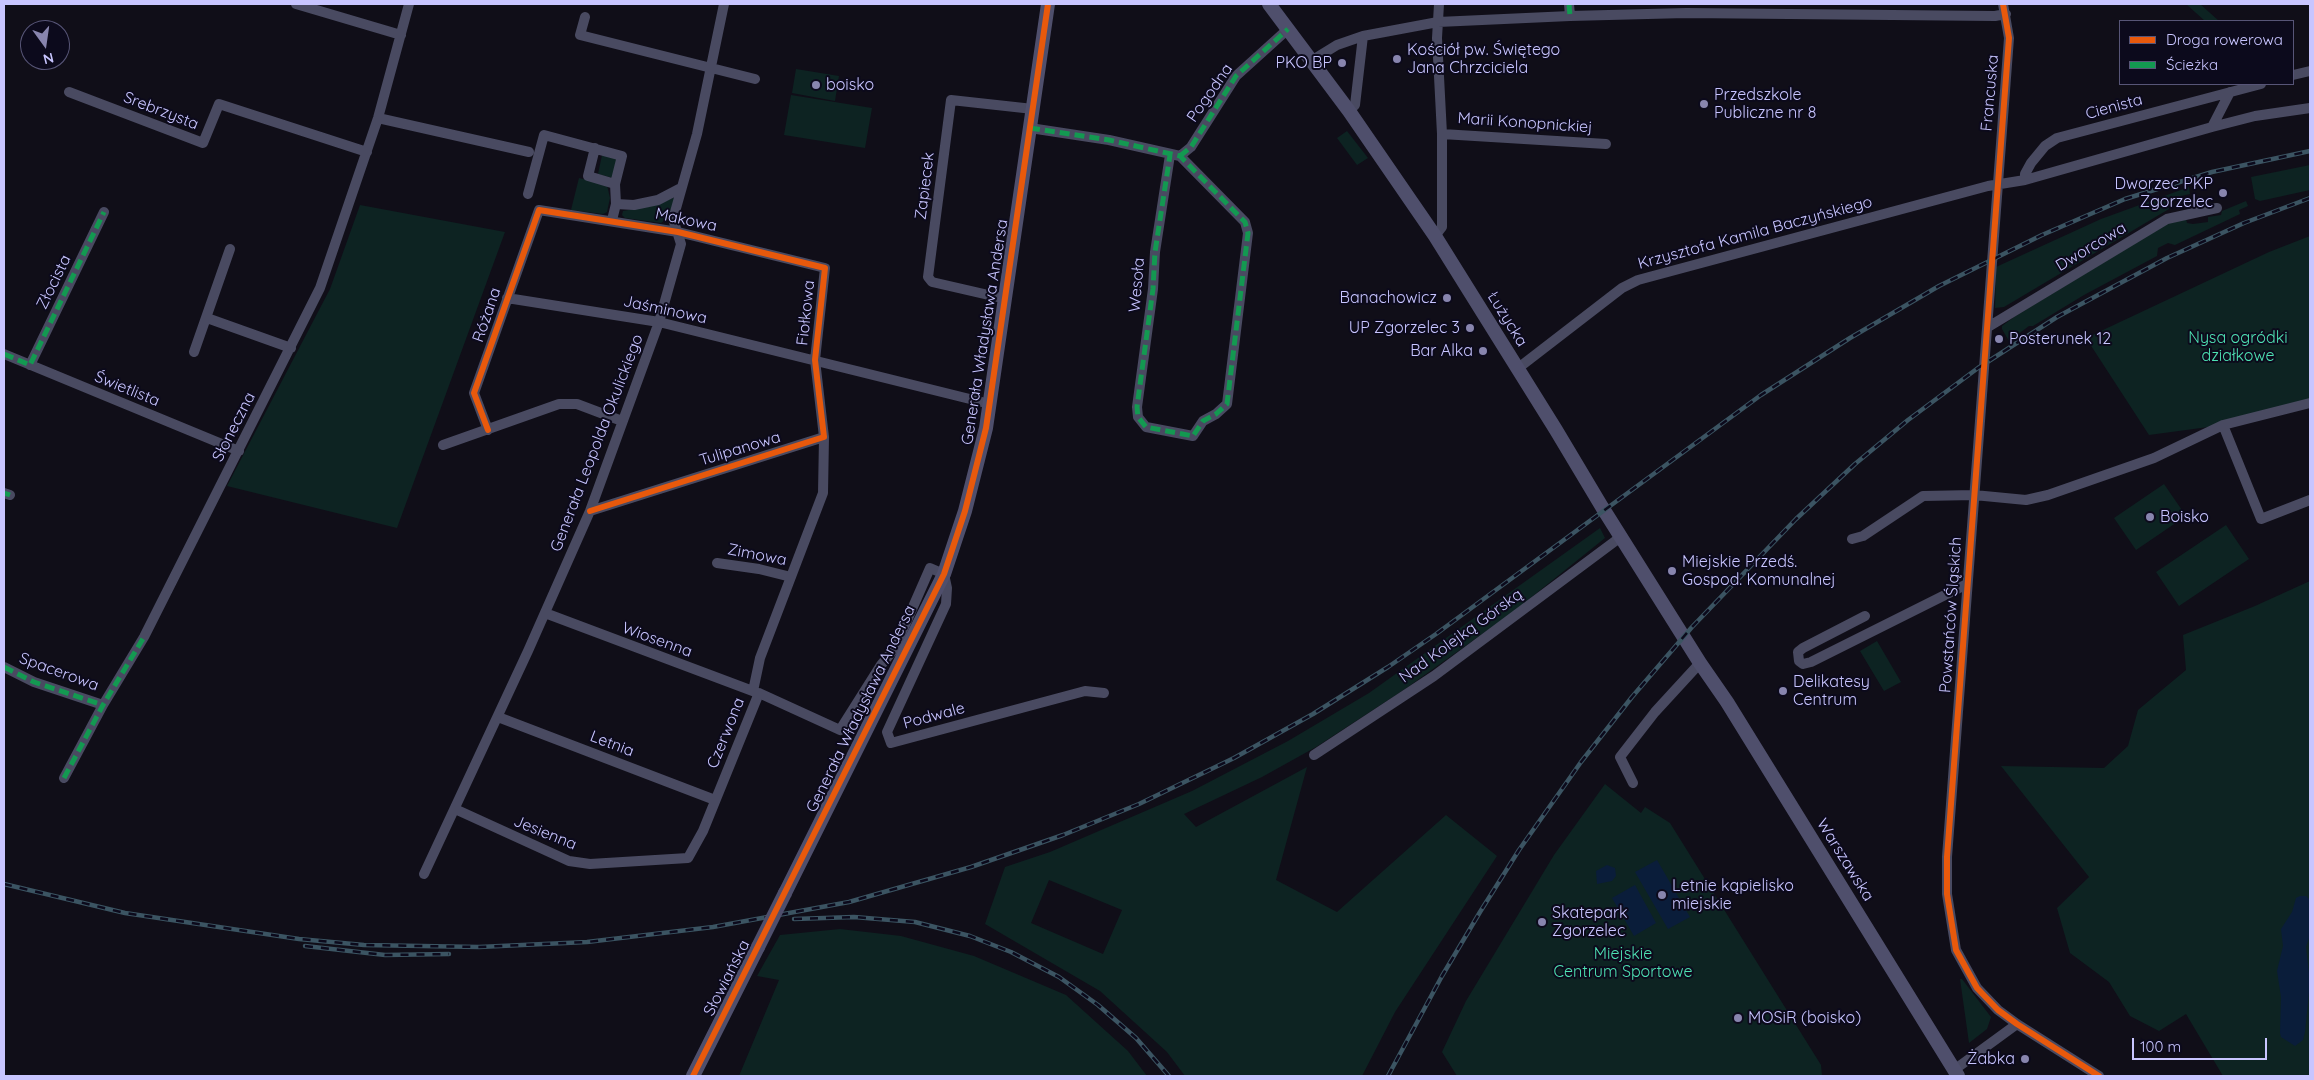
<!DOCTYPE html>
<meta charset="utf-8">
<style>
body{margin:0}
#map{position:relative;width:2314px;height:1080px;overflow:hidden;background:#100e18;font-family:Quicksand,sans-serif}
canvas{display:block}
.frame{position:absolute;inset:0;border:5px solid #c8c5ff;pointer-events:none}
.legend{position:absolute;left:2119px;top:20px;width:175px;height:65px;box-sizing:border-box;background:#0c0a1c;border:1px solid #575577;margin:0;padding:6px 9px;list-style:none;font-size:15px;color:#c8c5ff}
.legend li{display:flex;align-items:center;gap:10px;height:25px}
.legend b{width:25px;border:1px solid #575577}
.north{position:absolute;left:20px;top:20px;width:50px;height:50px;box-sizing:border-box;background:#0c0a1c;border:1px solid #575577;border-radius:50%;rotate:166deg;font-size:14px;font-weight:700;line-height:20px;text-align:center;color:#c8c5ff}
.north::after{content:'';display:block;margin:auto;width:18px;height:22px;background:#8885ae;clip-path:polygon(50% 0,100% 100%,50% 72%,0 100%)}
.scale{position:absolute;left:2132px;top:1038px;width:135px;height:22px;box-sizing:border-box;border:2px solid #c8c5ff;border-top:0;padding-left:6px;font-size:15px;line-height:18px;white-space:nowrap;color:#c8c5ff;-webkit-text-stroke:4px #0c0a1c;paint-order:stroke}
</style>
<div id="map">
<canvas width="2314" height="1080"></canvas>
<div class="frame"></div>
<ul class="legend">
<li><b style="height:6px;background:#e8590c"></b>Droga rowerowa</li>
<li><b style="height:6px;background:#139951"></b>Ścieżka</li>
</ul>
<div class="north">N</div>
<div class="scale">100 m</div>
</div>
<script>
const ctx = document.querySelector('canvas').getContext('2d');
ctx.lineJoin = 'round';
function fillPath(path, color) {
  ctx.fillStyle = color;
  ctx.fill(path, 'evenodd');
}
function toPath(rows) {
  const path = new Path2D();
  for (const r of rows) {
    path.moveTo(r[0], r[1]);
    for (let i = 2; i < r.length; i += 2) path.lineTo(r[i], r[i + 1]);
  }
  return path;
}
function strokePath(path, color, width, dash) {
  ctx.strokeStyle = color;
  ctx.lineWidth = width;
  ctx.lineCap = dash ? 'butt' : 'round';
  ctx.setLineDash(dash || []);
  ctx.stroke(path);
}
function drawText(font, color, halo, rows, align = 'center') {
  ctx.font = font + ' Quicksand,sans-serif';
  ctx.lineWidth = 4;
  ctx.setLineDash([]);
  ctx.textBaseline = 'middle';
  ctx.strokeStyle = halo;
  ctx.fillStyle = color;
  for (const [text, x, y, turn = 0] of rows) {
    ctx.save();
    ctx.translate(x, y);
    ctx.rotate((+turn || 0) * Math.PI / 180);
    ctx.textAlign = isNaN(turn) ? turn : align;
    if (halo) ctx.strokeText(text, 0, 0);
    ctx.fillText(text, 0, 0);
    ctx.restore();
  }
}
const green = toPath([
 [2186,4,2200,4,2219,21,2205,21],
 [796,69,839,76,835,101,792,93],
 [791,95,872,108,865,148,784,135],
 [1347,131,1368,158,1357,165,1337,138],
 [602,155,618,158,613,178,598,174],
 [2310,165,2310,190,2260,201,2255,199,2251,177],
 [579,178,607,185,610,198,607,212,603,214,571,210],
 [2189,187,2190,194,2167,199,2169,209,2004,307,1995,308,1996,267,2101,219],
 [675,197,670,216,661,223,625,218,622,215,623,211,656,205],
 [2246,201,2248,206,2239,210,2240,214,2175,245,2168,243,2158,248,2157,256,2084,295,2033,326,2029,326,2009,341,2002,329,2002,326,2014,317,2168,223,2186,219,2187,223,2193,224,2208,222,2208,217,2221,215,2222,211],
 [360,205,505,232,397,528,227,486,330,289],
 [2310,236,2310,403,2223,425,2149,435,2086,338,2269,252],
 [2164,484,2186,516,2136,550,2114,518],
 [2226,525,2249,559,2179,606,2156,572],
 [1600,528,1605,538,1513,612,1405,689,1316,747,1262,777,1184,814,1196,827,1307,767,1276,880,1337,912,1446,815,1497,856,1395,1012,1362,1076,1185,1076,1167,1052,1100,991,985,924,1005,867,1050,852,1192,791,1288,741,1369,693],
 [1049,880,1122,910,1103,954,1031,923],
 [2310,581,2310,1076,2223,1076,2186,1014,2159,1031,2130,1016,2109,982,2070,953,2057,908,2089,877,2001,766,2104,768,2128,746,2138,710,2186,670,2183,635,2255,606],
 [1877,641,1901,682,1884,691,1860,651],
 [1605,784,1641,813,1645,807,1670,823,1821,1065,1822,1076,1457,1076,1442,1052,1466,1001,1554,855],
 [840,929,901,936,974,956,1066,995,1128,1051,1147,1076,739,1076,779,980,757,976,780,935],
 [1960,979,1962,979,1991,1017,1987,1029,1969,1043]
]);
const water = toPath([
 [1657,860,1690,917,1668,929,1635,872],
 [1607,865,1615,868,1616,876,1612,881,1597,884,1596,871],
 [1635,885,1656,923,1634,936,1612,898],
 [2300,896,2306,896,2310,900,2310,935,2306,947,2310,982,2305,1032,2303,1040,2295,1046,2281,1037,2280,1033,2281,997,2277,971,2283,946,2281,929,2292,912,2296,898]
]);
const street = toPath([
 [296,4,401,35],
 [1569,4,1570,16],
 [2003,4,2009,38,1947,857,1947,894,1956,950,1977,988,1998,1010,2017,1024,2099,1076],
 [585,17,580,35,755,79],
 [1311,61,1337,45,1363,36,1438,22,1570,16,1686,13,1995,16,2006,14],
 [2293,75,2310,71],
 [69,92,203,143,219,104,367,152],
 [1349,111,1355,105,1363,36],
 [378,118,529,152],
 [2212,127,2230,92],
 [1030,128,1109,140,1180,156,1245,222,1248,233,1227,404,1216,414,1203,421,1193,436,1146,427,1138,417,1137,407,1153,289,1155,252,1170,155],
 [1442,134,1606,144],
 [595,148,588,176,615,184],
 [1180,156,1191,147,1236,76,1288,29],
 [2025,180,2025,174,2031,163,2045,146,2057,138,2261,84],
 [528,194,544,135,622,156,615,184,616,204,612,220],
 [616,204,634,205,658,200,681,188],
 [1435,236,1442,227,1442,134,1437,38,1439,4],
 [507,298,659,322,990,404],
 [1006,299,932,282,928,277,951,100,1033,109],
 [207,318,291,348],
 [1988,327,2167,219,2217,208],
 [194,352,230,249],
 [4,354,239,451],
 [30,365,104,212],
 [1517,369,1622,288,1638,280,1988,186,2025,180,2212,127,2255,116,2310,108],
 [2223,425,2261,519,2310,500],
 [488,430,474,393,539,210,678,232,825,268,815,360,824,437,590,511],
 [443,445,559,404,577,404,622,421],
 [4,493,10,495],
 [1852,539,1863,536,1923,496,1974,495,2026,500,2048,495,2154,458,2223,425,2310,403],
 [717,563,759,569,791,577],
 [545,613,758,693],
 [1865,616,1803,648,1798,652,1799,661,1803,664,1811,662,1967,584],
 [4,667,34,682,103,705],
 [753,691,760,658,823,493,824,437],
 [498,717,715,800],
 [1314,755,1434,676,1622,536],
 [64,778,103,705,144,637,320,288,378,118,409,4],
 [1633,783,1620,757,1655,712,1700,663],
 [455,809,569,861,590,864,688,858,703,831,759,693,840,730,881,665,895,648,930,568,944,574,947,588,946,604,887,732,891,743,1085,691,1104,693],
 [424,874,528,651,590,511,659,322,681,244,673,219,697,134,724,4],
 [1954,1070,2017,1024]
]);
const secondary = toPath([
 [1269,4,1349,111,1435,236,1556,430,1602,507,1700,663,1727,702,1958,1076],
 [785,893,944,574,965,511,986,428,1048,4],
 [693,1076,758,947]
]);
const rail = toPath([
 [4,884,125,913,299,939,364,945,479,947,587,942,713,927,849,902,971,867,1063,835,1139,804,1234,758,1313,714,1388,667,1436,634,1761,395,1850,338,1939,286,2042,235,2125,199,2212,172,2310,151],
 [794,919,854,917,915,922,970,936,1011,952,1059,977,1098,1005,1136,1038,1169,1076],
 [305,946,385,955,449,954],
 [1388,1076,1442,976,1480,912,1519,850,1581,762,1632,697,1692,627,1796,519,1855,464,1908,420,1978,368,2057,317,2167,258,2244,223,2310,198]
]);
const secondaryBridge = toPath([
 [758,947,785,893]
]);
const quiet = toPath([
 [1569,4,1570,16],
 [1030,128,1109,140,1180,156,1245,222,1248,233,1227,404,1216,414,1203,421,1193,436,1146,427,1138,417,1137,407,1153,289,1155,252,1170,155],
 [1180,156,1191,147,1236,76,1288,29],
 [4,354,30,365,104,212],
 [4,493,10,495],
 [4,667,34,682,103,705],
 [64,778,103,705,144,637]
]);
const cycleway = toPath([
 [2003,4,2009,38,1947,857,1947,894,1956,950,1977,988,1998,1010,2017,1024,2099,1076],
 [488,430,474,393,539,210,678,232,825,268,815,360,824,437,590,511],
 [693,1076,944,574,965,511,986,428,1048,4]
]);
const markers = [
 [1397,59,5,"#8885ae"],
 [1342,63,5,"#8885ae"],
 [816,85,5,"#8885ae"],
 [1704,104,5,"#8885ae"],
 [2223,193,5,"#8885ae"],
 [1447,298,5,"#8885ae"],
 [1470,328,5,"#8885ae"],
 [1999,339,5,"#8885ae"],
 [1483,351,5,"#8885ae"],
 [2150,517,5,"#8885ae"],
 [1672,571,5,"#8885ae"],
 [1783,691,5,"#8885ae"],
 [1662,895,5,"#8885ae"],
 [1542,922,5,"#8885ae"],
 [1738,1018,5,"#8885ae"],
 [2025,1059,5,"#8885ae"]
];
const poiNames = [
 ["Kościół pw. Świętego",1407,50],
 ["Jana Chrzciciela",1407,68],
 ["PKO BP",1332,63,"right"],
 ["boisko",826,85],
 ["Przedszkole",1714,95],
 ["Publiczne nr 8",1714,113],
 ["Dworzec PKP",2213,184,"right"],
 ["Zgorzelec",2213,202,"right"],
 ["Banachowicz",1437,298,"right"],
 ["UP Zgorzelec 3",1460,328,"right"],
 ["Posterunek 12",2009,339],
 ["Bar Alka",1473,351,"right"],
 ["Boisko",2160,517],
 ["Miejskie Przedś.",1682,562],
 ["Gospod. Komunalnej",1682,580],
 ["Delikatesy",1793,682],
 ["Centrum",1793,700],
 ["Letnie kąpielisko",1672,886],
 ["miejskie",1672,904],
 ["Skatepark",1552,913],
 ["Zgorzelec",1552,931],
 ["MOSiR (boisko)",1748,1018],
 ["Żabka",2015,1059,"right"]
];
const streetNames = [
 ["Pogodna",1210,93,-55],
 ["Francuska",1990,93,-85],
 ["Cienista",2114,107,-15],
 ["Srebrzysta",161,111,21],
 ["Marii Konopnickiej",1525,123,4],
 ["Zapiecek",925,186,-83],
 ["Makowa",686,220,12],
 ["Krzysztofa Kamila Baczyńskiego",1755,233,-15],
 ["Dworcowa",2091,247,-31],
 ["Złocista",54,282,-64],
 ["Wesoła",1137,285,-85],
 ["Jaśminowa",665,310,12],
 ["Fiołkowa",806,313,-84],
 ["Różana",487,315,-71],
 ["Łużycka",1507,319,58],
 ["Generała Władysława Andersa",985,332,-81],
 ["Świetlista",127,389,22],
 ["Słoneczna",234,427,-63],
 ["Generała Leopolda Okulickiego",597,443,-69],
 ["Tulipanowa",740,449,-17],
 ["Zimowa",757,555,11],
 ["Powstańców Śląskich",1951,615,-86],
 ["Nad Kolejką Górską",1461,636,-36],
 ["Wiosenna",657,640,20],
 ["Spacerowa",59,672,20],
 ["Generała Władysława Andersa",861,709,-64],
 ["Podwale",934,716,-15],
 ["Czerwona",726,733,-68],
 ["Letnia",612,744,21],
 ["Jesienna",545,833,22],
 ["Warszawska",1845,860,58],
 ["Słowiańska",727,978,-63]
];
const parkNames = [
 ["Nysa ogródki",2238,338],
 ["działkowe",2238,356],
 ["Miejskie",1623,954],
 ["Centrum Sportowe",1623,972]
];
fillPath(green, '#0d2322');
fillPath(water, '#0a1d3a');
strokePath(street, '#494a61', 10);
strokePath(secondary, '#4f4f6c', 14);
strokePath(rail, '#3b5462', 4.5);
strokePath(rail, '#0c0a1c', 2.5, [8]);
strokePath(secondaryBridge, '#4f4f6c', 14);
strokePath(quiet, '#139951', 5, [10, 5]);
strokePath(cycleway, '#e8590c', 6);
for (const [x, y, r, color] of markers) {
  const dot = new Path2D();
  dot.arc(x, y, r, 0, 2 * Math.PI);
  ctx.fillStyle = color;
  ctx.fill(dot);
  strokePath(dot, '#0c0a1c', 2);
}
drawText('16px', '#c8c5ff', '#0c0a1c', poiNames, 'left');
drawText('16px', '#c8c5ff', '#0c0a1c', streetNames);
drawText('16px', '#4ee2b3', '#0c0a1c', parkNames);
</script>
